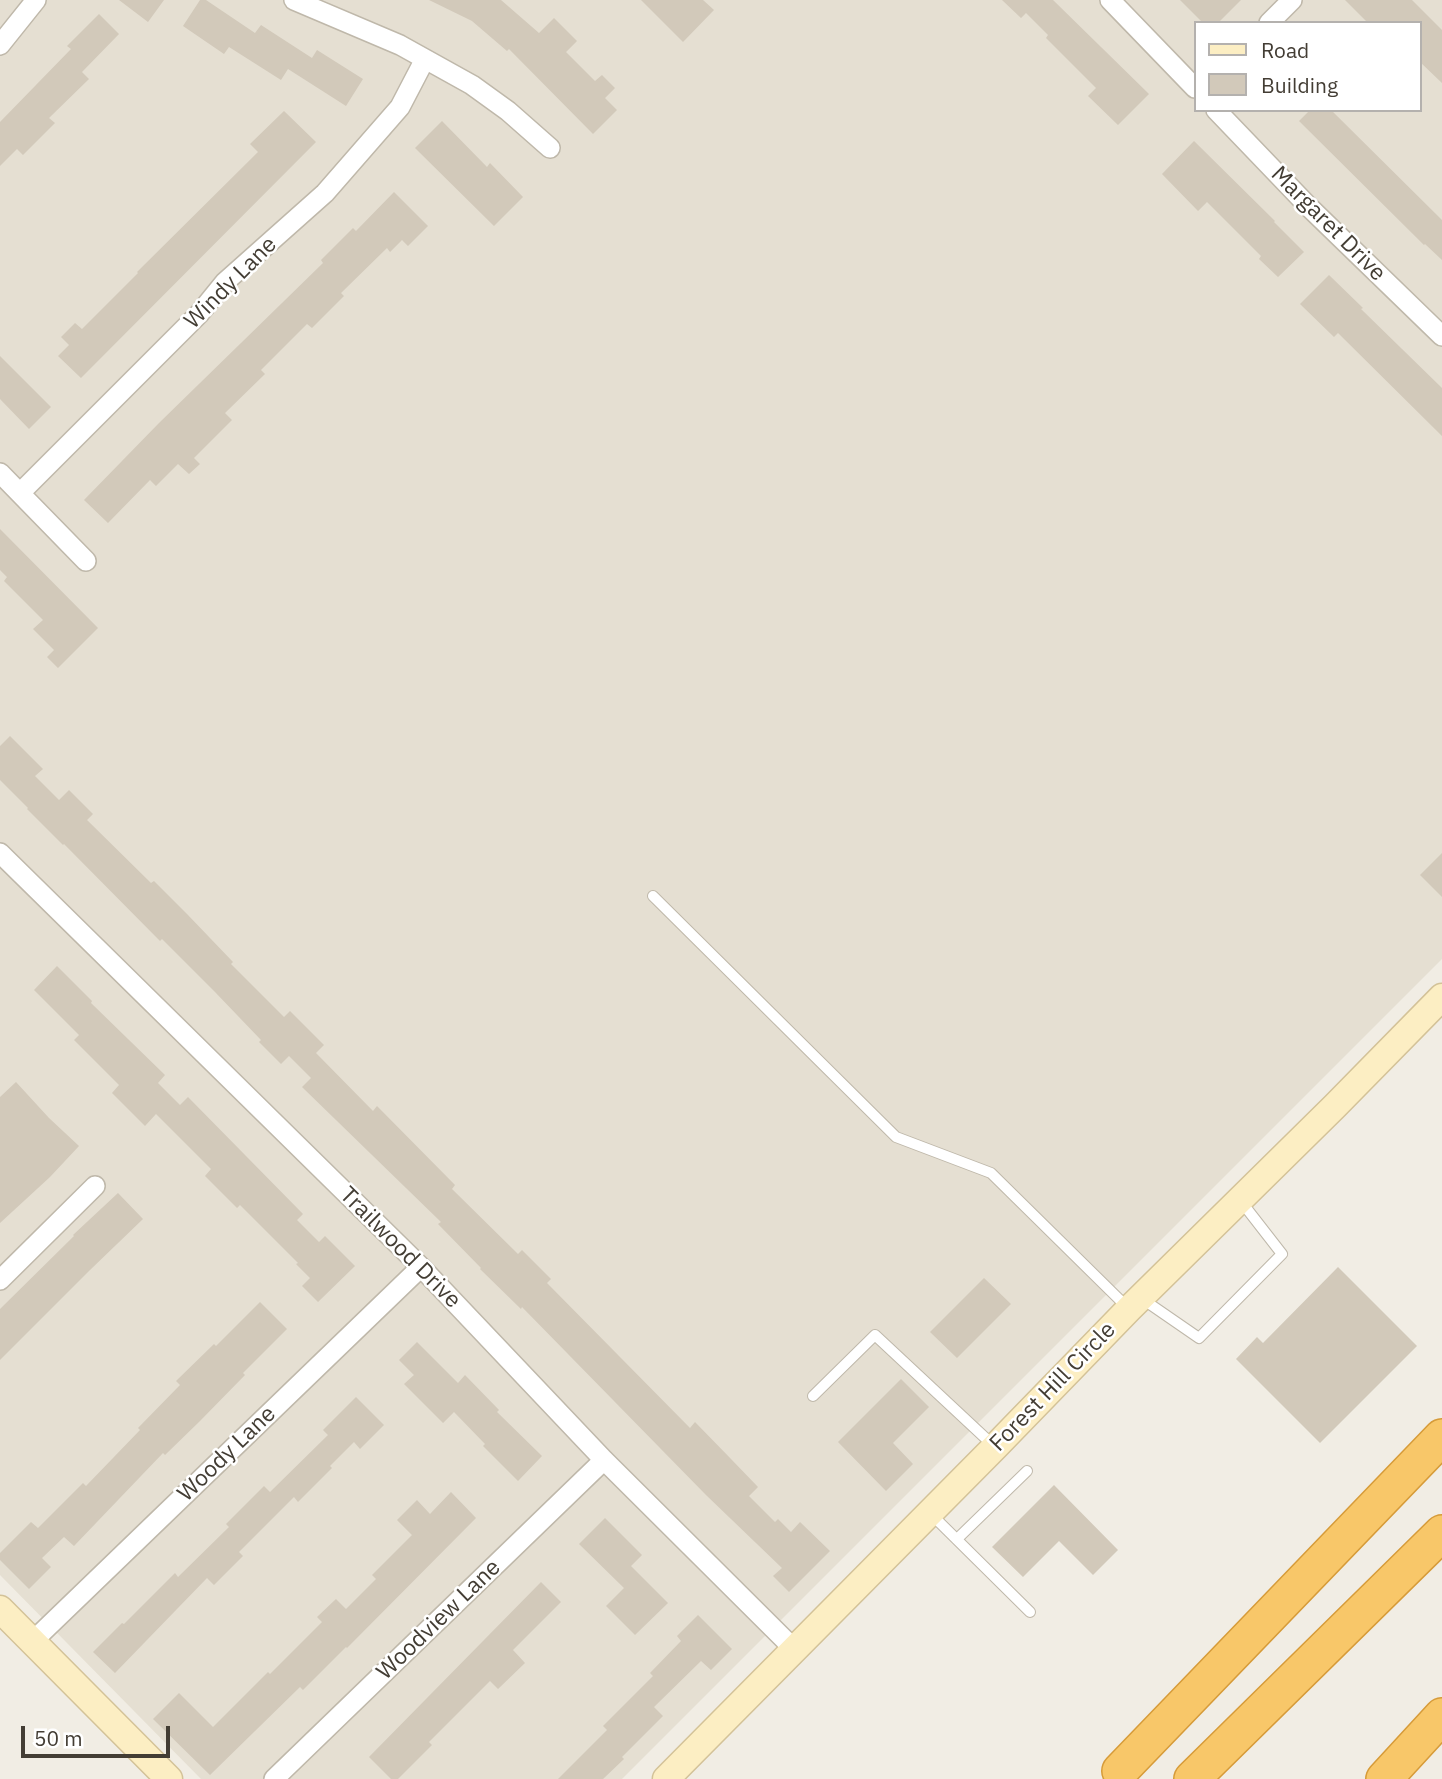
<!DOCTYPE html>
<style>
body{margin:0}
#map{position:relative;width:1442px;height:1779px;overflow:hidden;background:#f1ede4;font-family:"IBM Plex Sans",sans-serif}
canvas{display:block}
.legend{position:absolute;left:1194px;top:21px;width:228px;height:91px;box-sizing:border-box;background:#fff;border:2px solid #b4b1ae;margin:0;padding:9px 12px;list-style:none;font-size:21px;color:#433d34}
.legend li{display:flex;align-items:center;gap:14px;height:35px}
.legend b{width:35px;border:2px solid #b4b1ae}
.scale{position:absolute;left:21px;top:1726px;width:149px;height:32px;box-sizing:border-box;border:4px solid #433d34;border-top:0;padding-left:9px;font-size:21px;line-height:24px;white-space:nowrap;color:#433d34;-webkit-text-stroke:5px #fff;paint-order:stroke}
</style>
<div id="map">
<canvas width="1442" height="1779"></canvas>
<ul class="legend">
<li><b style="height:9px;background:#fceec3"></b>Road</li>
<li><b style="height:19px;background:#d2c9ba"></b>Building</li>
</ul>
<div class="scale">50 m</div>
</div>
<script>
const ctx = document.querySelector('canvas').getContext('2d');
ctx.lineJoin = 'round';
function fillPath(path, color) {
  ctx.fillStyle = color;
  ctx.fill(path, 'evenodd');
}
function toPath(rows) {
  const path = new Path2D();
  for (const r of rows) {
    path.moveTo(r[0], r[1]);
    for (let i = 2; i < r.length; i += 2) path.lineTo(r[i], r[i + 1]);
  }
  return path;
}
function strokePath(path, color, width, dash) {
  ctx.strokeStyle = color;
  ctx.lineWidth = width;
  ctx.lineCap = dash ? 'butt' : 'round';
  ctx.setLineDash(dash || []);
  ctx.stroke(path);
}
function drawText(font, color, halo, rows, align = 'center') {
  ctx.font = font + ' "IBM Plex Sans",sans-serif';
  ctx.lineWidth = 5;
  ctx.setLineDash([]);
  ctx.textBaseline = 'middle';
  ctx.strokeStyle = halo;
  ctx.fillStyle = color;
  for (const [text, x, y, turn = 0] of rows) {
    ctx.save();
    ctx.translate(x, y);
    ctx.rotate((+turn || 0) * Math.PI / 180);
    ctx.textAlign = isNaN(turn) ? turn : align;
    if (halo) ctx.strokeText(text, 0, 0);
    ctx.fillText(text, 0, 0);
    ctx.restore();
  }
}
const residential = toPath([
 [0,0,1442,0,1442,959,622,1779,201,1779,0,1575],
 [1195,23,1419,23,1419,110,1195,110]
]);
const building = toPath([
 [119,0,164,0,148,22],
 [200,0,206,0,255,33,261,25,312,58,317,50,363,79,346,106,288,69,281,80,229,47,224,54,183,26],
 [429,0,501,0,539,33,554,18,577,41,566,52,595,81,602,75,615,88,605,98,617,110,593,134,509,49,507,51,472,21],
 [641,0,703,0,714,10,683,42],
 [1002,0,1053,0,1149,94,1118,125,1088,96,1096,88,1046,38,1048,35,1026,13,1021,18],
 [1180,0,1241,0,1218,23,1203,23],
 [1345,0,1412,0,1442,30,1442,83,1419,61,1419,23,1368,23],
 [99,14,119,34,82,72,89,79,49,118,55,123,23,155,17,149,0,166,0,122,71,49,67,46],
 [1310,110,1331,110,1442,220,1442,260,1425,244,1424,245,1299,121],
 [284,111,316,142,81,378,58,356,69,345,61,337,75,323,82,329,138,273,137,272,258,152,250,144],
 [442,121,487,167,490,163,523,197,494,226,415,148],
 [1194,141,1275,221,1274,222,1304,252,1278,277,1259,259,1261,256,1207,202,1198,211,1162,174],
 [394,192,428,226,408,246,402,240,390,252,387,248,341,293,344,296,312,328,307,324,261,370,265,374,225,413,232,420,194,458,200,464,189,474,178,464,156,486,150,480,108,523,84,500,159,423,323,263,321,260,353,228,356,231],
 [1329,275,1363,308,1361,309,1442,388,1442,436,1338,333,1334,337,1300,304],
 [0,356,51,407,29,429,0,399],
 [0,529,98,628,58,668,47,657,54,650,33,629,43,620,4,581,7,577,0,570],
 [10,736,43,769,35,776,59,800,69,790,93,814,87,820,151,883,154,881,187,914,233,962,231,964,284,1017,290,1011,324,1045,316,1053,373,1111,377,1106,455,1185,452,1189,518,1254,522,1250,551,1279,547,1283,690,1428,695,1422,731,1459,758,1487,749,1496,775,1522,778,1519,791,1532,800,1522,830,1551,789,1592,773,1576,782,1568,706,1495,522,1307,521,1309,480,1269,481,1268,438,1224,441,1222,302,1087,311,1078,289,1056,281,1064,259,1042,261,1040,215,992,162,939,160,941,64,844,63,845,27,809,28,808,0,780,0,746],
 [1442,853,1442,897,1420,875],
 [57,966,92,1001,91,1003,165,1075,158,1083,180,1105,188,1097,303,1214,297,1220,319,1242,325,1236,355,1266,318,1302,302,1286,310,1278,296,1264,298,1263,240,1205,237,1208,205,1176,211,1169,156,1114,145,1126,112,1093,119,1085,74,1040,79,1035,34,990],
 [16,1082,49,1118,79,1146,50,1177,0,1223,0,1097],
 [118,1193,143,1219,90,1270,0,1360,0,1309,74,1236,73,1235],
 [1338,1267,1417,1346,1320,1443,1236,1359,1257,1337,1263,1343],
 [984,1278,1011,1304,957,1358,930,1332],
 [260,1302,287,1329,243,1373,245,1375,200,1421,165,1455,163,1453,74,1546,64,1537,42,1558,51,1567,29,1589,0,1560,0,1553,31,1522,38,1528,83,1483,86,1486,140,1430,138,1428,180,1385,176,1381,214,1344,216,1346],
 [417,1342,458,1383,465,1375,499,1410,497,1412,542,1456,518,1481,483,1446,485,1444,454,1412,443,1423,404,1384,414,1375,399,1360],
 [901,1379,929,1407,893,1443,913,1464,886,1491,838,1442],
 [356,1397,384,1425,360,1449,354,1442,330,1466,332,1468,298,1502,294,1497,239,1552,243,1556,214,1585,207,1578,115,1673,93,1652,122,1623,124,1624,175,1573,178,1577,229,1527,226,1524,264,1486,270,1492,328,1435,323,1430],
 [1054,1485,1118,1550,1093,1575,1059,1541,1023,1577,992,1547],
 [451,1492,476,1518,347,1648,346,1647,303,1690,300,1687,210,1775,153,1719,179,1693,213,1727,268,1672,270,1674,322,1622,317,1617,336,1599,346,1609,376,1579,372,1575,412,1535,397,1520,417,1500,430,1514],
 [605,1518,642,1555,631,1566,668,1603,635,1635,606,1606,624,1588,579,1544],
 [541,1582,561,1602,513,1650,525,1663,498,1689,490,1681,429,1742,432,1745,398,1779,391,1779,369,1757],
 [698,1615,732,1649,711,1670,701,1661,654,1707,663,1716,622,1757,624,1759,603,1779,558,1779,607,1730,603,1726,653,1676,650,1673,681,1641,677,1636]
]);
const lane = toPath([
 [653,896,896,1137,991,1173,1128,1308],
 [1141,1298,1199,1338,1282,1254,1240,1200],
 [813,1396,875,1335,995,1447],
 [930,1513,1030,1612],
 [957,1539,1027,1471]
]);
const street = toPath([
 [294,0,400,45,472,85,508,111,550,148],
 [1110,0,1195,88],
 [1269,23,1292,0],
 [0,45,36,0],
 [1216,110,1310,208,1442,336],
 [0,473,86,561],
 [20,493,199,314,225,282,325,193,400,107,425,59],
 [0,853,421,1267,604,1460,794,1649],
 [0,1280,95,1186],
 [33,1641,421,1267],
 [274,1779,604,1460]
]);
const secondary = toPath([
 [0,1609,169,1779],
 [666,1779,995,1447,1129,1309,1335,1106,1442,997]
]);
const highway = toPath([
 [1120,1771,1442,1437],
 [1192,1779,1442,1533],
 [1384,1779,1442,1716]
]);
const streetNames = [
 ["Margaret Drive",1328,224,45],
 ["Windy Lane",231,283,-45],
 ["Trailwood Drive",400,1248,45],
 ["Forest Hill Circle",1053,1387,-46],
 ["Woody Lane",227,1454,-44],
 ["Woodview Lane",439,1620,-44]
];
fillPath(residential, '#e5dfd2');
fillPath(building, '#d2c9ba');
strokePath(lane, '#bfb8aa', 12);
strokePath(street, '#bfb8aa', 22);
strokePath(secondary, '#d3c298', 29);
strokePath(highway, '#d69b39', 38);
strokePath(lane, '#fff', 10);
strokePath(street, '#fff', 19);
strokePath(secondary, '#fceec3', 26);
strokePath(highway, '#f8c769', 35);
drawText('23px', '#433d34', '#fff', streetNames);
</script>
